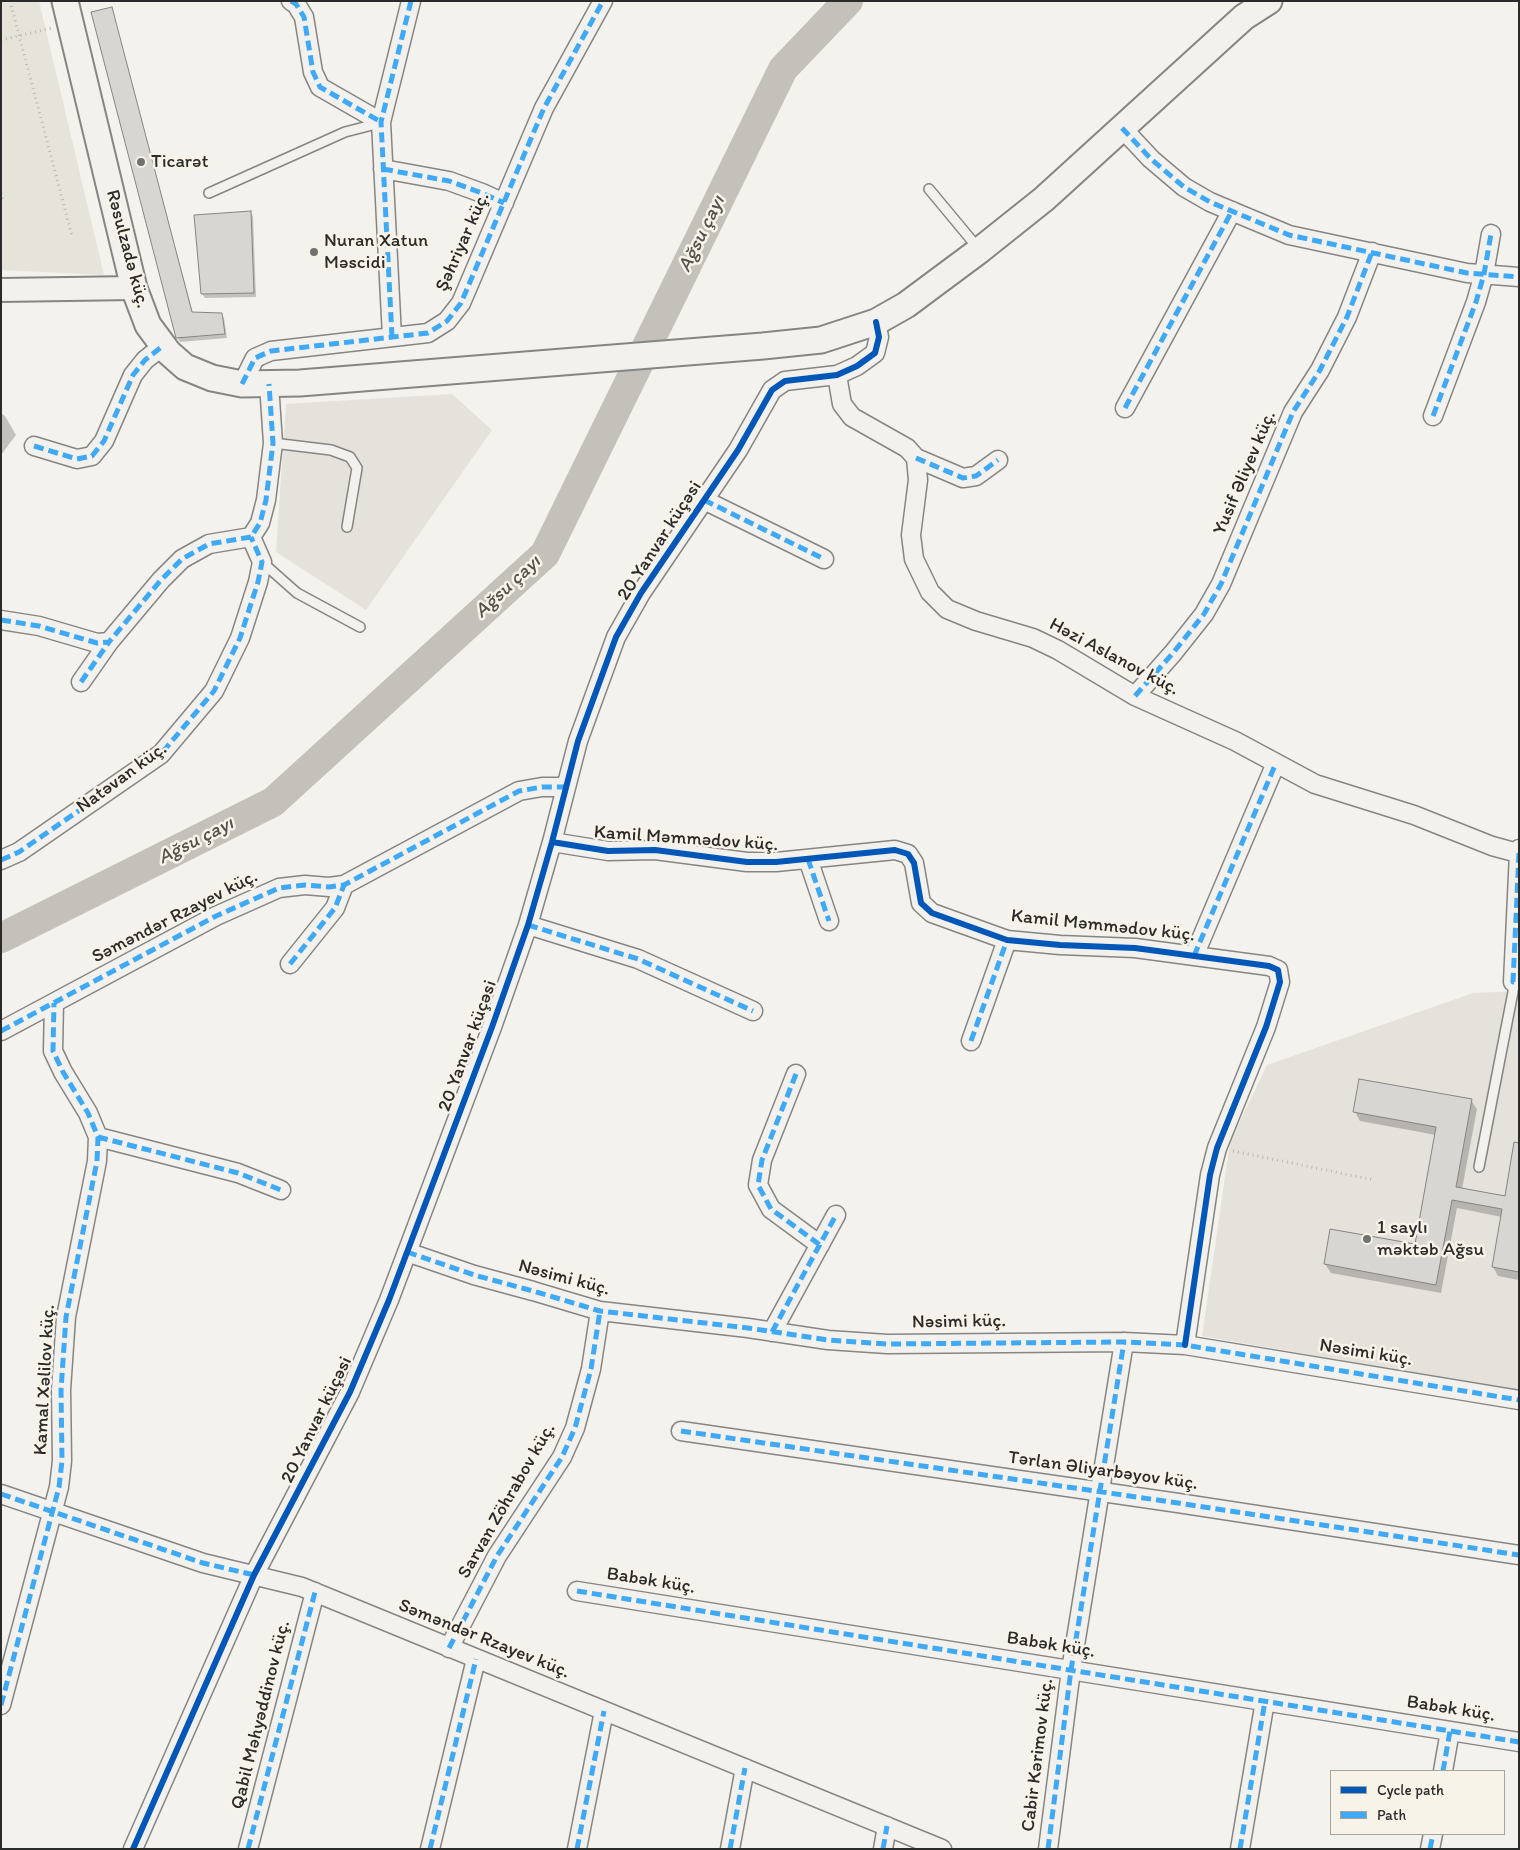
<!DOCTYPE html>
<meta charset="utf-8">
<style>
body{margin:0}
#map{position:relative;width:1520px;height:1850px;overflow:hidden;background:#f4f2ec;font-family:Itim,sans-serif}
canvas{display:block}
.frame{position:absolute;inset:0;border:2px solid #2b2b2b;pointer-events:none}
.legend{position:absolute;left:1330px;top:1770px;width:175px;height:65px;box-sizing:border-box;background:#f7f3e8;border:1px solid #a5a39c;margin:0;padding:6px 9px;list-style:none;font-size:15px;color:#2b2b2b}
.legend li{display:flex;align-items:center;gap:10px;height:25px}
.legend b{width:25px;border:1px solid #a5a39c}
</style>
<div id="map">
<canvas width="1520" height="1850"></canvas>
<div class="frame"></div>
<ul class="legend">
<li><b style="height:6px;background:#0057b8"></b>Cycle path</li>
<li><b style="height:6px;background:#3fa9f5"></b>Path</li>
</ul>
</div>
<script>
const ctx = document.querySelector('canvas').getContext('2d');
ctx.lineJoin = 'round';
function fillPath(path, color) {
  ctx.fillStyle = color;
  ctx.fill(path, 'evenodd');
}
function toPath(rows) {
  const path = new Path2D();
  for (const r of rows) {
    path.moveTo(r[0], r[1]);
    for (let i = 2; i < r.length; i += 2) path.lineTo(r[i], r[i + 1]);
  }
  return path;
}
function strokePath(path, color, width, dash) {
  ctx.strokeStyle = color;
  ctx.lineWidth = width;
  ctx.lineCap = dash ? 'butt' : 'round';
  ctx.setLineDash(dash || []);
  ctx.stroke(path);
}
function drawText(font, color, halo, rows, align = 'center') {
  ctx.font = font + ' Itim,sans-serif';
  ctx.lineWidth = 5;
  ctx.setLineDash([]);
  ctx.textBaseline = 'middle';
  ctx.strokeStyle = halo;
  ctx.fillStyle = color;
  for (const [text, x, y, turn = 0] of rows) {
    ctx.save();
    ctx.translate(x, y);
    ctx.rotate((+turn || 0) * Math.PI / 180);
    ctx.textAlign = isNaN(turn) ? turn : align;
    if (halo) ctx.strokeText(text, 0, 0);
    ctx.fillText(text, 0, 0);
    ctx.restore();
  }
}
const built = toPath([
 [452,394,492,430,366,610,276,552,286,404],
 [1519,991,1519,1391,1202,1336,1230,1142,1267,1065,1473,993]
]);
const green = toPath([
 [1,1,39,1,104,275,1,270]
]);
const shadow = toPath([
 [111,9,193,313,221,314,224,318,227,338,180,342,177,337],
 [250,212,253,216,256,297,205,298,202,294,196,216],
 [1,413,5,416,16,435,1,455],
 [1471,1100,1477,1109,1462,1189,1506,1197,1519,1145,1519,1280,1498,1276,1493,1267,1502,1217,1457,1208,1441,1293,1331,1273,1325,1264,1416,1246,1436,1135,1360,1121,1355,1112]
]);
const river = toPath([
 [1,938,273,802,545,554,783,69,848,1]
]);
const building = toPath([
 [112,7,192,312,222,313,225,334,176,338,91,12,112,7],
 [251,211,254,293,201,294,194,215,251,211],
 [1359,1079,1472,1099,1456,1187,1505,1196,1514,1142,1519,1143,1519,1272,1492,1267,1502,1209,1452,1200,1436,1285,1324,1264,1330,1229,1415,1244,1436,1127,1353,1112,1359,1079]
]);
const path = toPath([
 [10,1,72,236],
 [1,40,52,28],
 [1,193,3,201],
 [1233,1151,1374,1180]
]);
const service = toPath([
 [929,189,978,248],
 [209,193,345,132,380,123],
 [273,443,331,450,350,457,357,468,347,527],
 [262,562,297,593,360,627],
 [1479,1167,1513,992,1513,982]
]);
const minor = toPath([
 [291,1,296,4,304,17,313,72,320,87,381,122],
 [1122,128,1151,159,1184,187,1210,202,1289,235,1467,273,1519,277],
 [383,169,449,181,482,193,504,203],
 [392,337,381,122,411,1],
 [837,375,842,404,852,417,907,448,916,458,918,480,911,535,914,559,930,592,947,609,976,621,1033,638,1058,650,1135,696,1235,741,1315,784,1414,815,1492,846,1518,853,1519,849],
 [242,384,255,358,271,351,428,333,447,321,461,303,544,108,603,1],
 [1125,408,1232,211],
 [1433,416,1476,302,1484,274,1491,234],
 [34,446,77,459,92,456,104,441,133,375,145,360,164,345],
 [916,458,963,478,976,476,998,460],
 [704,500,824,559],
 [1,620,39,626,97,643,109,642,161,580,182,559,209,544,251,537,260,523,266,500,273,443,269,384],
 [81,682,109,642],
 [1135,696,1173,653,1204,614,1221,584,1293,412,1320,370,1347,317,1372,252],
 [552,842,608,851,655,850,747,862,776,862,895,850,908,854,914,863,921,903,932,913,1007,940,1060,945,1135,948,1269,966,1278,970,1280,982,1266,1027,1217,1148,1210,1175,1185,1345],
 [1519,853,1513,982,1519,981],
 [808,859,829,921],
 [1,860,19,852,161,754,214,691,240,638,258,582,262,562,251,537],
 [528,925,638,959,753,1011],
 [1194,956,1276,763],
 [290,964,335,908,344,885],
 [1,1031,216,916,279,888,305,885,329,887,344,885,519,791,542,787,566,787],
 [971,1041,1007,940],
 [796,1074,762,1160,758,1185,771,1209,820,1245],
 [98,1137,238,1173,281,1190],
 [407,1252,474,1275,533,1291,600,1311,748,1328,828,1340,887,1344,1124,1342,1185,1345,1519,1400],
 [772,1332,836,1215],
 [681,1431,1178,1503,1519,1555],
 [1,1494,203,1563,302,1587,942,1849],
 [577,1591,1519,1742],
 [449,1648,497,1556,562,1457,575,1428,591,1369,600,1311],
 [1,1705,59,1487,62,1461,61,1390,66,1317,97,1161,98,1137,88,1113,63,1072,53,1051,54,1003],
 [1443,1771,1450,1731],
 [133,1849,254,1575,350,1392,389,1300,492,1027,528,925,552,842,578,741,616,637,641,593,738,450,772,390,785,381,837,375,857,366,875,353,879,337,876,322],
 [248,1849,315,1592],
 [430,1849,476,1659],
 [577,1849,604,1711],
 [730,1849,745,1768],
 [883,1849,887,1826],
 [1048,1849,1071,1670,1124,1342],
 [1240,1849,1265,1701],
 [1430,1849,1433,1834]
]);
const tertiary = toPath([
 [1,290,134,288]
]);
const secondary = toPath([
 [65,1,134,288,148,325,168,352,185,367,212,378,242,384,300,383,763,346,821,340,876,322,906,305,980,250,1044,199,1244,17,1269,1]
]);
const quiet = toPath([
 [291,1,296,4,304,17,313,72,320,87,381,122],
 [1122,128,1151,159,1184,187,1210,202,1289,235,1467,273,1519,277],
 [383,169,449,181,482,193,504,203],
 [392,337,381,122,411,1],
 [242,384,255,358,271,351,428,333,447,321,461,303,544,108,603,1],
 [1125,408,1232,211],
 [1433,416,1476,302,1484,274,1491,234],
 [34,446,77,459,92,456,104,441,133,375,145,360,164,345],
 [916,458,963,478,976,476,998,460],
 [704,500,824,559],
 [1,620,39,626,97,643,109,642,161,580,182,559,209,544,251,537,260,523,266,500,273,443,269,384],
 [81,682,109,642],
 [1135,696,1173,653,1204,614,1221,584,1293,412,1320,370,1347,317,1372,252],
 [1519,853,1513,982,1519,981],
 [808,859,829,921],
 [1,860,19,852,161,754,214,691,240,638,258,582,262,562,251,537],
 [528,925,638,959,753,1011],
 [1194,956,1276,763],
 [290,964,335,908,344,885],
 [1,1031,216,916,279,888,305,885,329,887,344,885,519,791,542,787,566,787],
 [971,1041,1007,940],
 [796,1074,762,1160,758,1185,771,1209,820,1245],
 [98,1137,238,1173,281,1190],
 [407,1252,474,1275,533,1291,600,1311,748,1328,828,1340,887,1344,1124,1342,1185,1345,1519,1400],
 [772,1332,836,1215],
 [681,1431,1178,1503,1519,1555],
 [1,1494,203,1563,254,1575,254,1577],
 [577,1591,1519,1742],
 [449,1648,497,1556,562,1457,575,1428,591,1369,600,1311],
 [1,1705,59,1487,62,1461,61,1390,66,1317,97,1161,98,1137,88,1113,63,1072,53,1051,54,1003],
 [1443,1771,1450,1731],
 [248,1849,315,1592],
 [430,1849,476,1659],
 [577,1849,604,1711],
 [730,1849,745,1768],
 [883,1849,887,1826],
 [1048,1849,1071,1670,1124,1342],
 [1240,1849,1265,1701],
 [1430,1849,1433,1834]
]);
const cycleway = toPath([
 [552,842,608,851,655,850,747,862,776,862,895,850,908,854,914,863,921,903,932,913,1007,940,1060,945,1135,948,1269,966,1278,970,1280,982,1266,1027,1217,1148,1210,1175,1185,1345],
 [133,1849,254,1575,350,1392,389,1300,492,1027,528,925,552,842,578,741,616,637,641,593,738,450,772,390,785,381,837,375,857,366,875,353,879,337,876,322]
]);
const markers = [
 [141,162,5,"#71716f"],
 [314,252,5,"#71716f"],
 [1367,1239,5,"#71716f"]
];
const poiNames = [
 ["Ticarət",151,162],
 ["Nuran Xatun",324,241],
 ["Məscidi",324,263],
 ["1 saylı",1377,1228],
 ["məktəb Ağsu",1377,1250]
];
const streetNames = [
 ["Şəhriyar küç.",463,242,-66],
 ["Rəsulzadə küç.",127,249,75],
 ["Yusif Əliyev küç.",1245,473,-67],
 ["20 Yanvar küçəsi",660,541,-57],
 ["Həzi Aslanov küç.",1114,657,28],
 ["Natəvan küç.",122,778,-36],
 ["Kamil Məmmədov küç.",686,839,4],
 ["Səməndər Rzayev küç.",175,917,-27],
 ["Kamil Məmmədov küç.",1103,926,6],
 ["20 Yanvar küçəsi",468,1046,-70],
 ["Nəsimi küç.",564,1278,15],
 ["Nəsimi küç.",959,1322,-1],
 ["Nəsimi küç.",1366,1353,9],
 ["Kamal Xəlilov küç.",45,1380,-87],
 ["20 Yanvar küçəsi",317,1420,-64],
 ["Tərlan Əliyarbəyov küç.",1103,1471,8],
 ["Sarvan Zöhrabov küç.",507,1501,-60],
 ["Babək küç.",651,1581,9],
 ["Səməndər Rzayev küç.",484,1639,22],
 ["Babək küç.",1051,1645,9],
 ["Babək küç.",1451,1709,9],
 ["Qabil Məhyəddinov küç.",261,1715,-76],
 ["Cabir Kərimov küç.",1038,1755,-83]
];
const waterNames = [
 ["Ağsu çayı",702,234,-64],
 ["Ağsu çayı",508,587,-43],
 ["Ağsu çayı",196,841,-27]
];
fillPath(built, '#e5e2db');
fillPath(green, '#e6e3da');
fillPath(shadow, '#0003');
strokePath(river, '#c4c1ba', 30);
fillPath(building, '#d7d6d2');
strokePath(building, '#858582', 1);
strokePath(service, '#858582', 12);
strokePath(minor, '#858582', 21);
strokePath(tertiary, '#858582', 26);
strokePath(secondary, '#858582', 29);
strokePath(path, '#b8b7b5', 3, [1, 4]);
strokePath(service, '#f2f1ed', 9);
strokePath(minor, '#f2f1ed', 18);
strokePath(tertiary, '#f2f1ed', 22);
strokePath(secondary, '#f2f1ed', 25);
strokePath(quiet, '#3fa9f5', 5, [10, 5]);
strokePath(cycleway, '#0057b8', 6);
for (const [x, y, r, color] of markers) {
  const dot = new Path2D();
  dot.arc(x, y, r, 0, 2 * Math.PI);
  ctx.fillStyle = color;
  ctx.fill(dot);
  strokePath(dot, '#f7f3e8', 2);
}
drawText('19px', '#2b2b2b', '#f7f3e8', poiNames, 'left');
drawText('19px', '#2b2b2b', '#f7f3e8', streetNames);
drawText('italic 20px', '#53524f', '#f7f3e8', waterNames);
</script>
